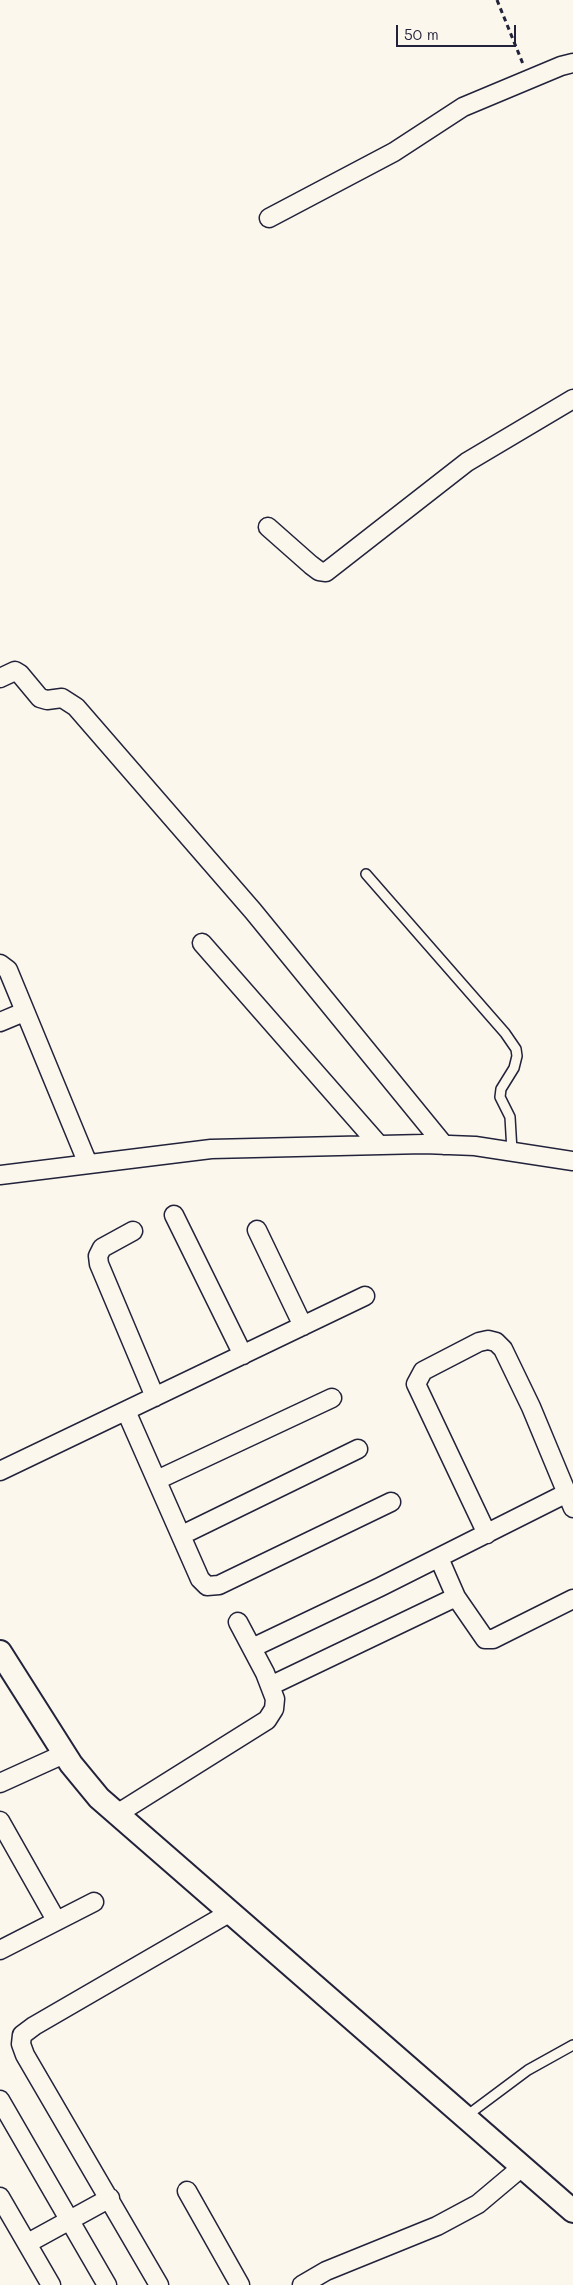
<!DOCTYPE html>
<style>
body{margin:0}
#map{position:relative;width:573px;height:2285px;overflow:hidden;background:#fbf7ec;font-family:Mali,sans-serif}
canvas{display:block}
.scale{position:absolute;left:396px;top:25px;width:120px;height:22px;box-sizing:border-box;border:2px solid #22223b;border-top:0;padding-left:6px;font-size:15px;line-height:18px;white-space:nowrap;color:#22223b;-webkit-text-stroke:4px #fbf7ec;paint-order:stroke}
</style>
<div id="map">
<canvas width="573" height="2285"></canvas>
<div class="scale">50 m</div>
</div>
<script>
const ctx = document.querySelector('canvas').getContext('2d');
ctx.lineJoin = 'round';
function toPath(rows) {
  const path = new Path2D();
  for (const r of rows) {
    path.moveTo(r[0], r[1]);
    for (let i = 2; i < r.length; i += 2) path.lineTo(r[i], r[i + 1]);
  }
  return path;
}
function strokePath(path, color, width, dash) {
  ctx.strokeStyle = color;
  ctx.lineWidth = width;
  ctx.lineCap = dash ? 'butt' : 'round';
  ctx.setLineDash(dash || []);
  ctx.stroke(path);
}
const path = toPath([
 [497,0,523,64]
]);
const service = toPath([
 [366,874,505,1033,516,1049,517,1056,514,1068,501,1089,500,1097,510,1117,512,1151],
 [465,2117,528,2070,573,2045]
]);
const minor = toPath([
 [269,218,394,152,463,107,561,66,573,63],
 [268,527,311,565,319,571,326,572,467,462,573,399],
 [0,678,15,671,20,674,40,698,47,700,62,698,76,707,253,911,444,1145],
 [202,943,379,1145],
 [0,964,8,970,88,1164],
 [0,1022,24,1012],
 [0,1175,211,1149,424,1144,475,1146,573,1161],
 [174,1215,243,1355],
 [257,1230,303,1326],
 [133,1231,102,1248,98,1256,99,1264,155,1397],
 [126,1411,200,1579,207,1586,219,1585,391,1502],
 [0,1471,365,1296],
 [157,1480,332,1398],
 [487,1534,416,1384,423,1371,479,1342,488,1340,496,1342,503,1349,531,1407,573,1508],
 [182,1535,358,1449],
 [439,1558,456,1597,485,1639,493,1639,573,1599],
 [252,1648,380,1587,567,1493],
 [270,1686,456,1597],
 [0,1783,64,1754],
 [117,1814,267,1720,274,1709,275,1699,265,1673,238,1622],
 [0,1821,56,1920],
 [0,1950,94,1902],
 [0,2100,107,2285],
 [187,2191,240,2285],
 [0,2197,51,2285],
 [28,2243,110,2198],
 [159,2285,25,2055,21,2044,22,2035,34,2026,229,1913],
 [302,2285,326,2271,437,2226,478,2204,522,2167]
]);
const tertiary = toPath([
 [0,1652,71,1764,99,1798,573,2211]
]);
strokePath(service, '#22223b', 12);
strokePath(minor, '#22223b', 21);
strokePath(tertiary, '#22223b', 26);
strokePath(path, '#22223b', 3, [5, 4]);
strokePath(service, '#fbf7ec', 9);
strokePath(minor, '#fbf7ec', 18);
strokePath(tertiary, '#fbf7ec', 22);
</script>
